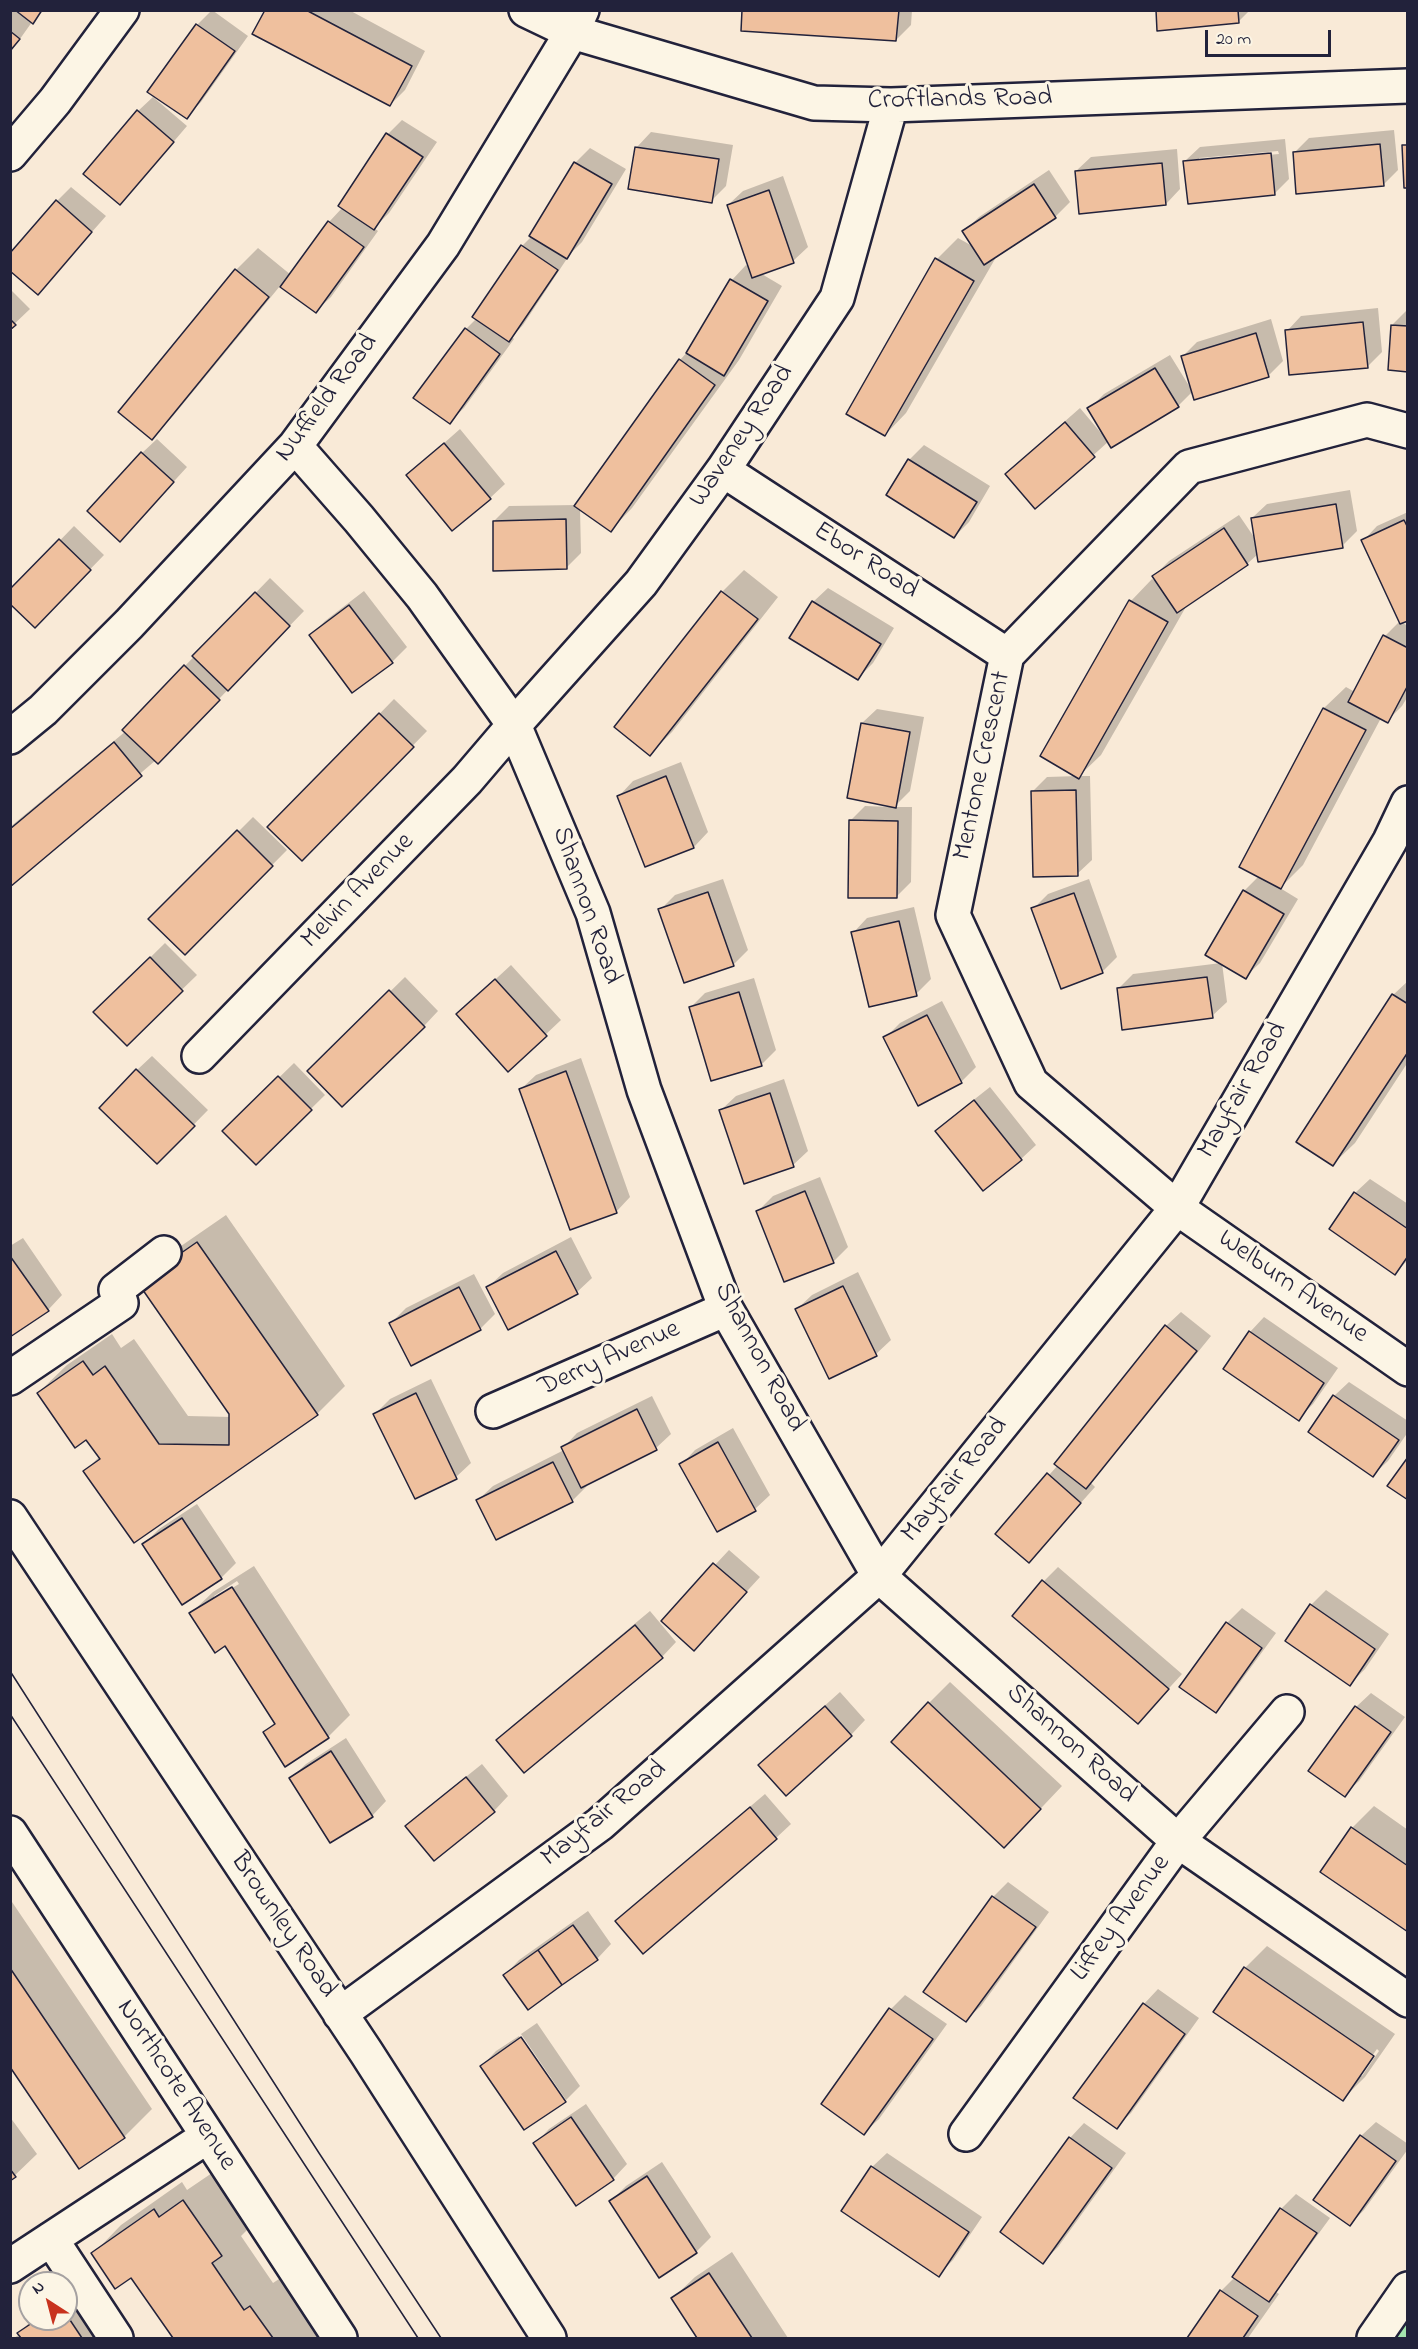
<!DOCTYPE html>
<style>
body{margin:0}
#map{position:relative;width:1418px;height:2349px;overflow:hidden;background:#f9ead7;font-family:"Indie Flower",sans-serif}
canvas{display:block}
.frame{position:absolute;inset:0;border:12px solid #22223b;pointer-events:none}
.north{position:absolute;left:18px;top:2271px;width:60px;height:60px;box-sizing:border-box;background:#fcf5e5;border:2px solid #a5a1a1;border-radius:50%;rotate:324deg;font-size:16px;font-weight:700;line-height:24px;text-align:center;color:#22223b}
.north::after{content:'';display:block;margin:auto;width:21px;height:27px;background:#c8321e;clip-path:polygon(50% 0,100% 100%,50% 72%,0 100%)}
.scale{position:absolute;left:1205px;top:30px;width:126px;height:27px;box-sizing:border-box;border:3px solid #22223b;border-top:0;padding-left:8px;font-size:18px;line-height:21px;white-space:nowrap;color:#22223b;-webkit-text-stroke:4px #fcf5e5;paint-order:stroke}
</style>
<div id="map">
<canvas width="1418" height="2349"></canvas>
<div class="frame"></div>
<div class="north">N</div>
<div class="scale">20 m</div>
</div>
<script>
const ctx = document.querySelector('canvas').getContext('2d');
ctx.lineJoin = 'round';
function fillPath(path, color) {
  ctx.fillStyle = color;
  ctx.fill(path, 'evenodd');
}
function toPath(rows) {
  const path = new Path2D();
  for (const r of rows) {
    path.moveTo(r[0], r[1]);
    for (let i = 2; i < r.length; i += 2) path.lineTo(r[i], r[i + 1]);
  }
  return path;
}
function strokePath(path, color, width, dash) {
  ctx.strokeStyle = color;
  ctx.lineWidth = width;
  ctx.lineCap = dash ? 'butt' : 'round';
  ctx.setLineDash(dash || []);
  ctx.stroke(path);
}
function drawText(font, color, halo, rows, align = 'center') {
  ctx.font = font + ' "Indie Flower",sans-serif';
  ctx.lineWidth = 6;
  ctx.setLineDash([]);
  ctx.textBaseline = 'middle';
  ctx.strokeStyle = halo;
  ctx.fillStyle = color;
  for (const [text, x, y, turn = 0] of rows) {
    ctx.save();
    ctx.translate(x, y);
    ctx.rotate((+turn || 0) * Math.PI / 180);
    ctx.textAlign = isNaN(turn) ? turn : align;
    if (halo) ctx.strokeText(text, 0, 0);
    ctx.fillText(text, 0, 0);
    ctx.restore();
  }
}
const green = toPath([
 [1407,2301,1407,2338,1384,2338]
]);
const shadow = toPath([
 [10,10,44,10,32,22,10,53],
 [212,10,248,36,201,102,186,117,197,25],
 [267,10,349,10,425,51,405,90,390,105],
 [744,10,912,10,911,25,896,40],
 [1157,10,1250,10,1239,21],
 [153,97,187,126,134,188,138,111],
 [402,120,437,142,389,213,374,228,378,231,331,297,316,311,280,286,173,416,152,438,120,412,236,270,258,248,291,275,329,222,343,207,388,134],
 [1394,130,1398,170,1383,185,1294,153,1309,138],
 [651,132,733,145,726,186,711,201,637,147],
 [1285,139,1289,179,1274,194,1185,161,1200,147],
 [1278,151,1279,154,1199,161,1199,158],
 [590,148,626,169,582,242,570,254,523,325,512,337,514,339,464,408,449,422,466,329,477,318,522,246,532,236,575,163],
 [1177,149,1180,189,1166,204,1076,171,1091,157],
 [1049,170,1070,202,1055,217,992,257,995,259,906,413,885,435,937,259,958,238,974,247,964,231,979,217],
 [783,176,808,247,793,261,760,273,782,286,739,360,632,508,611,530,580,509,581,553,566,568,494,521,509,506,577,505,680,360,690,349,732,280,746,265,750,267,728,205,743,191],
 [71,187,106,216,38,293,57,201],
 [10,289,30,309,10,328],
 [1378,308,1382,352,1367,367,1287,331,1301,316],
 [1407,310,1408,370,1392,325],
 [1271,319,1283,361,1268,376,1193,391,1178,406,1109,441,1036,507,1022,459,1080,408,1101,433,1103,432,1089,409,1104,394,1170,355,1191,389,1183,356,1197,342],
 [460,429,505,484,490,498,408,475],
 [157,439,187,467,134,525,142,453],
 [924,445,990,486,969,522,954,537,909,460],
 [1350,490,1357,531,1342,546,1258,554,1247,564,1187,605,1101,755,1079,776,1090,776,1092,860,1077,874,1032,792,1047,777,1078,776,1042,756,1131,601,1152,579,1158,583,1154,576,1169,561,1239,515,1256,540,1252,518,1267,504],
 [1408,512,1408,619,1401,622,1408,626,1408,696,1402,706,1387,721,1381,718,1303,865,1280,888,1298,899,1260,963,1245,977,1222,963,1227,1002,1212,1016,1118,989,1133,974,1221,963,1207,954,1244,891,1259,876,1241,866,1324,708,1346,687,1355,692,1385,636,1400,621,1363,541,1377,526],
 [74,526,104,555,35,626,10,592],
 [744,570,778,597,672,732,650,754,616,727,722,592],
 [270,578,304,611,158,762,156,760,10,885,10,827,126,731,124,729],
 [828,588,894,628,873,663,858,678,813,602],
 [364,591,407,647,392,662,353,691,311,635,325,621],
 [394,699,427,731,302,859,269,827],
 [877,709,924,717,910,791,894,807,912,807,911,882,897,896,850,821,865,806,891,807,862,723],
 [681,762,708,832,694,847,646,865,619,796,633,781],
 [253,817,287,850,185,953,151,919],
 [723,879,748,950,733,965,660,910,675,895],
 [1089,879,1117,957,1102,972,1033,909,1048,894],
 [914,907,931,979,916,994,853,933,867,918],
 [165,943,197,975,127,1043,95,1012],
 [511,965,561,1020,508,1070,473,1000],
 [405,977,438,1011,424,1026,309,1071],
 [754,978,776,1050,761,1065,690,1008,705,993],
 [1408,981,1408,1062,1355,1143,1333,1164,1393,995],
 [942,1001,976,1067,961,1082,885,1038,900,1023],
 [152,1056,208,1110,157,1162,137,1070],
 [581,1058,630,1197,616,1212,521,1089,536,1075],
 [294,1063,325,1095,256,1163,224,1131],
 [784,1079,808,1151,793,1165,721,1110,736,1096],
 [990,1087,1036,1145,1021,1159,983,1189,937,1131,952,1117],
 [820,1177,848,1247,833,1262,758,1211,773,1196],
 [1370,1179,1408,1204,1408,1260,1395,1273,1355,1193],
 [226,1215,345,1386,317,1414,134,1541,85,1471,100,1456,87,1438,38,1393,67,1365,112,1334,121,1348,134,1339,188,1416,231,1417,168,1255],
 [571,1237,592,1278,577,1292,488,1287,503,1273],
 [23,1238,62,1295,48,1310,10,1335,10,1246],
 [858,1272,891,1340,876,1354,797,1309,812,1295],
 [474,1274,495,1314,480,1329,391,1323,406,1308],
 [1181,1312,1211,1336,1091,1483,1095,1487,1029,1561,997,1534,1058,1465,1166,1326],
 [1264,1317,1338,1368,1313,1404,1298,1419,1250,1332],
 [431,1379,471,1463,456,1477,415,1497,375,1414,390,1399],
 [1349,1382,1408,1421,1408,1432,1388,1461,1373,1475,1334,1396],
 [652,1396,671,1434,656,1448,585,1484,587,1486,572,1501,478,1500,493,1486,564,1450,563,1448,577,1433],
 [733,1428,770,1495,755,1509,717,1530,681,1465,695,1450],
 [197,1504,236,1563,221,1578,144,1544,159,1529],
 [729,1550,760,1577,694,1649,663,1621],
 [254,1566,350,1715,328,1737,265,1732,275,1722,226,1644,191,1613,213,1592],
 [237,1581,239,1584,214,1599,214,1596],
 [1058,1567,1182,1674,1138,1722,1043,1582],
 [1326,1590,1389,1634,1365,1669,1350,1684,1287,1641,1311,1605],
 [1242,1608,1276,1633,1230,1696,1215,1711,1227,1623],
 [650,1611,676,1642,662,1657,498,1740,513,1725],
 [950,1682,1062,1786,1026,1824,929,1703],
 [840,1692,865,1720,851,1735,774,1751],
 [1371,1693,1405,1717,1359,1781,1344,1795,1356,1707],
 [346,1738,386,1801,372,1816,291,1778,306,1764],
 [482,1764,508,1796,494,1811,408,1827,422,1812],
 [765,1794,791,1824,776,1838,632,1907],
 [1374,1806,1408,1830,1408,1930,1352,1828],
 [1008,1882,1049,1912,981,2006,966,2020,925,1991,993,1897],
 [10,1899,152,2109,124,2137,10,2064],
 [588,1911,611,1944,597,1959,505,1975,519,1960],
 [1267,1946,1395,2034,1365,2077,1343,2099,1245,1968],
 [1377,2049,1379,2051,1362,2076,1358,2076],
 [1158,1989,1199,2018,1131,2113,1116,2127,1144,2004],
 [905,1995,947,2024,879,2119,864,2133,891,2009],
 [537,2023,580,2086,566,2100,521,2034],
 [519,2036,563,2100,566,2100,525,2128,482,2066,496,2051],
 [586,2104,627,2164,613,2179,535,2144,549,2129],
 [10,2117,37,2154,10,2180],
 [1376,2122,1408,2144,1408,2149,1364,2210,1350,2224,1361,2136],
 [1084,2123,1126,2153,1058,2247,1043,2262,1002,2232,1070,2138],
 [887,2153,982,2217,953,2260,938,2275,872,2167],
 [662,2162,711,2237,696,2252,611,2201,626,2186],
 [212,2173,250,2227,241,2236,273,2283,279,2279,321,2338,175,2338,131,2276,93,2254,121,2225,182,2182,187,2190],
 [1296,2194,1330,2218,1276,2292,1279,2294,1248,2338,1189,2338,1221,2291,1235,2277,1281,2209],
 [732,2252,788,2338,699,2338,673,2298,695,2277],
 [82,2284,118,2338,14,2338,20,2334,19,2333,33,2319,66,2319,66,2294]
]);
const building = toPath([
 [15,10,42,10,33,24,15,10],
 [265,10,306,10,412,66,390,106,252,34,265,10],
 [742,10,899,10,896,41,741,31,742,10],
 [1156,10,1238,10,1239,23,1157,31,1156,10],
 [196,24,235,51,187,119,147,92,196,24],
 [10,31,20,39,10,51,10,31],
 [137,110,174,142,120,205,83,174,137,110],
 [386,133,423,157,374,230,338,206,386,133],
 [1380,144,1384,186,1296,194,1293,152,1380,144],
 [1402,145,1408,145,1408,188,1404,188,1402,145],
 [635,147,719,159,712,203,628,189,635,147],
 [1271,153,1275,195,1188,204,1183,161,1271,153],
 [574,162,612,184,567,259,529,236,574,162],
 [1162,163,1166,205,1079,214,1075,171,1162,163],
 [1034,184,1056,218,984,265,962,231,1034,184],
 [769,190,794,263,752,278,727,205,769,190],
 [56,200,92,232,38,295,10,271,10,253,56,200],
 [328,221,364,247,316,313,280,287,328,221],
 [521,245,558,270,509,342,472,317,521,245],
 [935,258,974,281,885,436,846,414,935,258],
 [235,269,269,297,152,440,118,412,235,269],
 [730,279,768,301,724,376,686,353,730,279],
 [10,319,16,325,10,330,10,319],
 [1363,322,1368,368,1289,375,1285,330,1363,322],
 [1391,325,1408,326,1408,372,1388,370,1391,325],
 [465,328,500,354,450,424,413,398,465,328],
 [1256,333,1269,377,1194,400,1181,356,1256,333],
 [679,359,715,385,611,532,574,506,679,359],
 [1155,368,1179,407,1111,448,1087,408,1155,368],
 [1065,422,1095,457,1035,509,1005,474,1065,422],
 [444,443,491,499,452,531,406,475,444,443],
 [141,452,174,482,120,542,87,511,141,452],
 [908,459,977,502,954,538,886,495,908,459],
 [1336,504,1343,548,1258,562,1251,518,1336,504],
 [566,519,567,569,493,571,493,521,566,519],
 [1404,520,1408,528,1408,621,1400,624,1361,540,1404,520],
 [1224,528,1248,565,1177,613,1152,576,1224,528],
 [59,539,91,570,35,628,10,604,10,589,59,539],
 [721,591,758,619,650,756,614,727,721,591],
 [255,592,290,626,228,691,192,656,255,592],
 [1129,600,1168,622,1079,779,1040,756,1129,600],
 [812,601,881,644,858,680,789,638,812,601],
 [349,605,393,663,352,693,309,635,349,605],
 [1383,635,1408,648,1408,685,1388,723,1348,702,1383,635],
 [184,665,220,700,158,764,122,730,184,665],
 [1323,708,1366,730,1281,889,1239,867,1323,708],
 [379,713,414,747,302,861,267,827,379,713],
 [861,723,910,732,896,808,847,798,861,723],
 [114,742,142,776,10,887,10,829,114,742],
 [666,776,694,848,645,867,617,796,666,776],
 [1076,790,1078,876,1033,877,1031,791,1076,790],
 [849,820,898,821,897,898,848,898,849,820],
 [237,830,273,866,185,955,148,919,237,830],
 [1243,890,1284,914,1246,979,1205,955,1243,890],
 [708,892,734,966,684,983,658,909,708,892],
 [1074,893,1103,973,1061,989,1031,908,1074,893],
 [899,921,917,996,869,1007,851,932,899,921],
 [150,957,183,991,127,1046,93,1012,150,957],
 [1207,977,1213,1018,1122,1030,1117,988,1207,977],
 [495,979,547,1036,508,1072,456,1014,495,979],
 [389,990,425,1027,342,1107,307,1071,389,990],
 [739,992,762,1066,711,1081,689,1007,739,992],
 [1392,994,1408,1004,1408,1052,1333,1166,1296,1142,1392,994],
 [927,1015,962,1083,918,1106,883,1037,927,1015],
 [136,1069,195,1126,157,1164,99,1108,136,1069],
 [566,1071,617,1213,570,1230,519,1089,566,1071],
 [278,1076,312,1110,256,1165,222,1131,278,1076],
 [770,1093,794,1167,744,1184,719,1110,770,1093],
 [974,1100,1022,1160,983,1191,935,1131,974,1100],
 [805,1191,834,1263,784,1282,756,1211,805,1191],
 [1354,1192,1408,1229,1408,1256,1395,1275,1329,1229,1354,1192],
 [197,1242,318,1415,134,1543,83,1471,100,1459,86,1440,75,1448,37,1393,83,1361,93,1375,105,1366,159,1444,229,1445,229,1414,138,1283,197,1242],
 [556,1251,578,1294,508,1330,486,1287,556,1251],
 [10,1256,49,1311,10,1337,10,1256],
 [843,1286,877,1356,829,1379,795,1309,843,1286],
 [459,1287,481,1330,411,1366,389,1323,459,1287],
 [1165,1325,1197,1351,1086,1489,1054,1464,1165,1325],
 [1249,1331,1324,1383,1299,1421,1223,1369,1249,1331],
 [416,1393,457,1479,415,1499,373,1414,416,1393],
 [1333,1395,1399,1440,1373,1477,1308,1432,1333,1395],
 [637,1409,657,1450,581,1488,561,1447,637,1409],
 [718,1442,756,1511,717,1532,679,1464,718,1442],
 [1408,1457,1408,1500,1387,1486,1408,1457],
 [553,1462,573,1502,496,1540,476,1500,553,1462],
 [1047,1473,1081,1503,1029,1563,995,1534,1047,1473],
 [182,1518,222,1579,182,1605,142,1544,182,1518],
 [713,1563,747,1592,694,1651,661,1621,713,1563],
 [1042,1580,1169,1689,1138,1724,1012,1616,1042,1580],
 [232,1587,329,1738,285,1767,263,1732,275,1724,225,1646,215,1653,189,1613,232,1587],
 [1310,1604,1375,1649,1350,1686,1285,1641,1310,1604],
 [1226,1622,1262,1648,1216,1713,1179,1687,1226,1622],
 [635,1625,663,1658,524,1773,496,1740,635,1625],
 [928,1702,1041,1809,1004,1848,891,1742,928,1702],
 [825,1706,852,1736,786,1796,758,1765,825,1706],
 [1355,1706,1391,1732,1345,1797,1308,1771,1355,1706],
 [331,1751,373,1817,330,1843,289,1778,331,1751],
 [466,1777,495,1812,434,1861,405,1826,466,1777],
 [750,1807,777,1839,643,1954,615,1921,750,1807],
 [1351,1827,1408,1866,1408,1932,1320,1872,1351,1827],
 [992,1896,1036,1927,966,2022,923,1992,992,1896],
 [573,1925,598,1960,562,1985,538,1950,573,1925],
 [538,1950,562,1985,528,2010,503,1975,538,1950],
 [1244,1967,1374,2056,1343,2101,1213,2012,1244,1967],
 [10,1968,125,2138,79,2169,10,2067,10,1968],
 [1143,2003,1185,2034,1117,2129,1073,2098,1143,2003],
 [889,2008,933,2039,864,2135,821,2104,889,2008],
 [521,2037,566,2102,524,2130,480,2066,521,2037],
 [571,2117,614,2180,576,2206,533,2143,571,2117],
 [1360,2135,1396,2161,1350,2226,1313,2200,1360,2135],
 [1069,2137,1112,2168,1043,2264,1000,2232,1069,2137],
 [871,2166,969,2232,939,2277,841,2211,871,2166],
 [10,2169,16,2177,10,2181,10,2169],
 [647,2176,697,2253,659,2278,609,2201,647,2176],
 [183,2200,222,2256,212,2263,244,2310,250,2306,273,2338,173,2338,131,2278,115,2289,91,2253,154,2209,159,2217,183,2200],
 [1280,2208,1317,2233,1269,2302,1232,2277,1280,2208],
 [709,2273,752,2338,697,2338,671,2298,709,2273],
 [1220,2290,1258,2316,1243,2338,1187,2338,1220,2290],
 [66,2314,82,2338,21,2338,17,2333,38,2319,66,2319,66,2314]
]);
const minor = toPath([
 [526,10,572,32,814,103,891,105,1408,86],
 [10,154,55,101,122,10],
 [1408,431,1367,420,1189,467,1007,655,953,915,1031,1083,1177,1208,1408,1369],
 [295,446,359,519,422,596,514,725,593,913,644,1090,726,1309,879,1576,1178,1841,1408,2000],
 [723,470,1007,655],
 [10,737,43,710,129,624,295,446,443,245,572,32,582,10],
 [199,1056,467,780,514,725,641,583,723,470,837,298,891,105],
 [10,1378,121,1303,116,1290,164,1253],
 [493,1411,726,1309],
 [10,1517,366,2052,549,2338],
 [10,1833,340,2338],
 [340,2014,600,1824,879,1576,1177,1208,1390,841,1408,803],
 [966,2134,1178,1841,1287,1712],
 [51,2239,116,2338],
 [10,2266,208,2136],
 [1374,2338,1408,2289]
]);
const tram = toPath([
 [10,1671,319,2153,441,2338],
 [10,1714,418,2338]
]);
const streetNames = [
 ["Croftlands Road",960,101,-1],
 ["Nuffield Road",328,399,-53],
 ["Waveney Road",743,437,-56],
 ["Ebor Road",865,562,33],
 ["Mentone Crescent",984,766,-78],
 ["Melvin Avenue",359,892,-46],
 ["Shannon Road",585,906,71],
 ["Mayfair Road",1244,1091,-60],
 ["Welburn Avenue",1292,1288,35],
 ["Shannon Road",758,1358,62],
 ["Derry Avenue",610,1360,-24],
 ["Mayfair Road",956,1481,-51],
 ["Shannon Road",1070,1745,42],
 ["Mayfair Road",605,1815,-39],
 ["Liffey Avenue",1122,1919,-54],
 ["Brownley Road",282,1926,56],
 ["Northcote Avenue",175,2086,57]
];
fillPath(green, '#a4e4ad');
fillPath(shadow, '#0003');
fillPath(building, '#efc09e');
strokePath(building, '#22223b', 1.5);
strokePath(minor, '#22223b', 38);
strokePath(minor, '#fcf5e5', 33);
strokePath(tram, '#22223b', 1.5);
drawText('27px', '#22223b', '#fcf5e5', streetNames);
</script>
